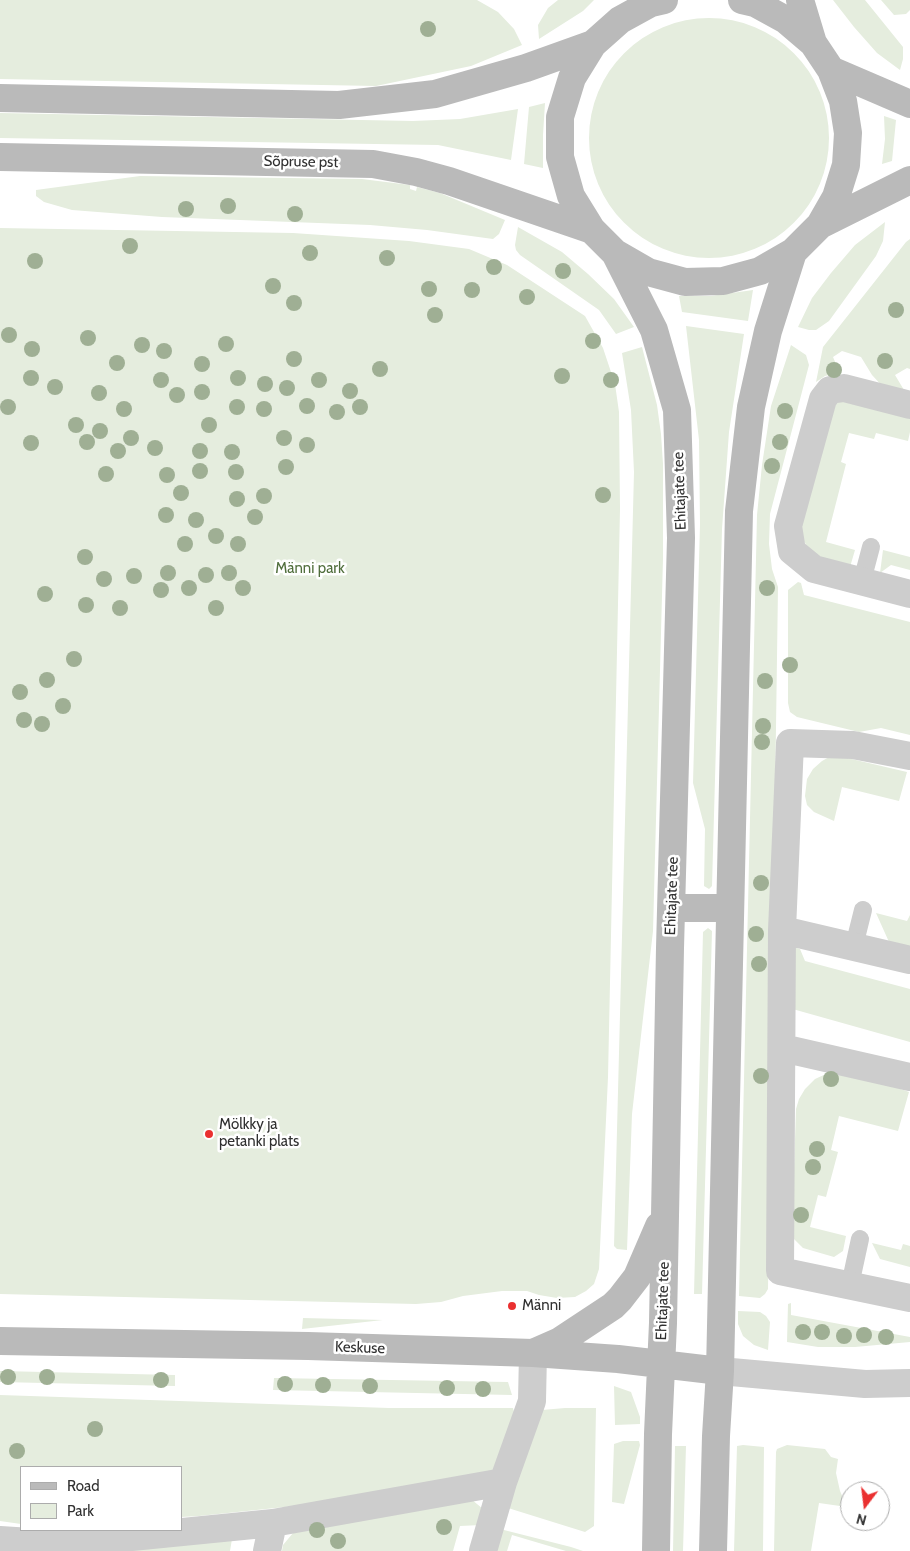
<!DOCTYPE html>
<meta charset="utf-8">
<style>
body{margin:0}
#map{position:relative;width:910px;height:1551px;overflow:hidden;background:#fff;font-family:Cabin,sans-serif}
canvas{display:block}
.legend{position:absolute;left:20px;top:1466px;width:162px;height:65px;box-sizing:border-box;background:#fff;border:1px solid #acacac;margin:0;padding:6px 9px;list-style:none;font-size:15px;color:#303030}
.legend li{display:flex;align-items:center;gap:10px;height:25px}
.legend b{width:25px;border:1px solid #acacac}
.north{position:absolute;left:840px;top:1481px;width:50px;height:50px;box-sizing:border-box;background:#fff;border:1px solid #acacac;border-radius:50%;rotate:195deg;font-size:14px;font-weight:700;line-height:20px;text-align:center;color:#303030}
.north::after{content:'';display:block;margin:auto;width:18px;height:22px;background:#ea3030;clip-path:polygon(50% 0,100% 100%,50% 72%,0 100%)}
</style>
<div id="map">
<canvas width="910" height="1551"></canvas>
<ul class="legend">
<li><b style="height:6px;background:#bababa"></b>Road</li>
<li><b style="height:14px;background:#e5edde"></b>Park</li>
</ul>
<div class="north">N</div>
</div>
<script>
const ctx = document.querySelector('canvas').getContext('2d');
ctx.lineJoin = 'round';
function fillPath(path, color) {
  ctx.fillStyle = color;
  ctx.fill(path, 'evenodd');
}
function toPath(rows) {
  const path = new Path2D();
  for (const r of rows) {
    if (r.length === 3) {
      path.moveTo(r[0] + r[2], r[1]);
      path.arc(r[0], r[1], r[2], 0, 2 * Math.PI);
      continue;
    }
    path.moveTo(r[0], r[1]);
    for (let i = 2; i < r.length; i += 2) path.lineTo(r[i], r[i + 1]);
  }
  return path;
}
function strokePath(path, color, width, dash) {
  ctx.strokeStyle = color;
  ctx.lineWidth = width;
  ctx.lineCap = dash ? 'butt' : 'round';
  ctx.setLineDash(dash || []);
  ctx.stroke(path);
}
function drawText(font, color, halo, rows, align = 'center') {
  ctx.font = font + ' Cabin,sans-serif';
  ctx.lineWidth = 5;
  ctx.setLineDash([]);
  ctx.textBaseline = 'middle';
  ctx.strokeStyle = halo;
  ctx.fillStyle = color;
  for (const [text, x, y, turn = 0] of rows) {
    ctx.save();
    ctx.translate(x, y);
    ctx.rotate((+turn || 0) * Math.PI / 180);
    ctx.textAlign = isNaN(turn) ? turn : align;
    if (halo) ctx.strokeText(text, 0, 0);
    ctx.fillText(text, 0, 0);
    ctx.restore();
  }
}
const green = toPath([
 [0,0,477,0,498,12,514,29,522,45,471,66,376,86,0,79],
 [558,0,594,0,583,11,539,39,538,25,548,8],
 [833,0,865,0,903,47,903,59,900,70,877,53,854,27],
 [881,0,910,0,910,10,906,14,894,15],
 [709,138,120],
 [545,103,543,135,543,168,524,164,529,107],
 [518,109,511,160,438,145,0,138,0,113,413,121,460,119],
 [884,116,896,120,892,161,882,164,885,139],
 [140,176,362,179,410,185,410,189,416,191,417,187,440,193,505,220,499,234,493,239,427,230,370,225,162,217,72,210,44,202,36,196,36,190],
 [885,222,883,241,876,256,829,321,816,330,809,330,798,327,812,298,831,273,855,245],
 [518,227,562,252,588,274,614,299,634,327,616,334,599,310,520,255,516,250,515,245],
 [0,228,293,233,409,241,469,249,507,265,585,316,603,348,615,384,619,412,620,509,608,1077,599,1269,594,1284,586,1291,575,1297,557,1298,539,1295,527,1291,502,1291,463,1296,441,1302,416,1304,0,1294],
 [910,239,910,369,907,368,895,375,904,390,884,388,872,375,861,357,842,351,833,357,839,371,838,373,825,376,816,382,823,347,906,242],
 [753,290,748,321,682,312,679,296,711,296],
 [686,326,744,334,729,432,722,529,712,886,709,889,704,886,705,829,693,783,700,524,699,440],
 [791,345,806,355,809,365,770,514,769,544,772,569,778,587,768,1289,765,1294,760,1298,739,1296,757,515,762,465,771,406],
 [642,347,657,405,661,434,663,464,663,558,653,931,632,1114,627,1250,617,1249,614,1246,634,472,631,410,622,353],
 [840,401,910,418,910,432,908,441,876,433,874,439,849,433,841,462,846,464,826,542,855,550,850,567,828,561,811,552,803,540,801,526,835,405],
 [883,550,910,557,910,570,891,565,880,573],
 [798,582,801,583,804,595,910,622,910,735,881,728,859,732,797,717,790,712,788,703,788,590],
 [831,756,843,757,907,772,899,801,842,787,834,821,814,812,807,805,805,796,807,779,813,769,822,761],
 [876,913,907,921,910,915,910,947,889,942],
 [708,928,712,931,702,1294,694,1294,703,932],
 [791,946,800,949,805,961,910,989,910,1042,789,1008],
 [836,1073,898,1088,909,1092,898,1131,839,1116,831,1150,838,1152,826,1197,818,1195,810,1227,846,1236,843,1251,834,1257,803,1248,794,1239,792,1231,796,1109,799,1099,805,1089,815,1079,826,1074],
 [872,1243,901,1250,903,1244,910,1246,910,1267,880,1259],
 [791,1303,791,1315,910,1337,910,1342,855,1347,818,1347,787,1342,788,1304],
 [738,1311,760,1312,766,1316,770,1322,768,1350,754,1345,743,1336,738,1324],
 [303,1318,383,1320,302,1329],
 [0,1371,175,1375,175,1386,0,1382],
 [274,1378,508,1382,512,1395,273,1390],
 [614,1386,631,1392,640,1417,640,1424,615,1425],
 [0,1395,389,1408,513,1408,516,1419,495,1469,489,1473,323,1503,199,1516,181,1517,181,1467,21,1467,21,1524,0,1521],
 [565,1408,596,1408,594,1526,585,1532,508,1508,542,1410],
 [623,1441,639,1441,640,1445,624,1504,612,1502,614,1444],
 [743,1445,764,1447,763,1551,734,1551,737,1446],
 [787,1445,825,1449,831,1457,838,1459,836,1473,840,1491,844,1500,843,1505,840,1506,819,1503,811,1551,774,1551,776,1452,777,1449],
 [675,1446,686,1446,683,1551,673,1551],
 [471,1499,483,1509,481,1525,460,1526,453,1551,282,1551,283,1545,298,1527],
 [500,1529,571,1547,583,1551,566,1551,512,1535,507,1551,493,1551],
 [233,1533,230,1551,95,1551]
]);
const lane = toPath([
 [862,581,871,547],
 [854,946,863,910],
 [850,1285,860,1239]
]);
const street = toPath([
 [910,405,844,388,830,390,823,399,788,526,792,551,814,569,910,594],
 [910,756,853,745,790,743,782,930,780,1271,910,1298],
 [782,930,910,960],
 [782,1048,910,1077],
 [720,1371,865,1384,910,1383],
 [0,1540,62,1544,273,1523,503,1482],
 [267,1551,273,1523],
 [483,1551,503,1482,532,1401,533,1353]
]);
const secondary = toPath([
 [664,0,651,3,620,20,593,44,572,78,560,117,560,157,571,196,592,230,615,253,648,272,685,282,723,281,760,271,793,252,820,225,836,197,846,165,848,133,843,101,831,70,813,43,786,20,755,3,742,0],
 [800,0,813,43],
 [831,70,910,104],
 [0,98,339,105,435,94,526,68,593,44],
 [0,157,373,164,416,172,449,181,592,230],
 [820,225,910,180],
 [615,253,654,330,677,410,681,538,670,948,663,1323,658,1434,656,1551],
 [672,908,730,908],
 [0,1341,308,1346,533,1353,618,1359,720,1371],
 [535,1352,560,1341,613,1306,620,1299,637,1277,659,1226],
 [713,1551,716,1436,720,1371,739,511,751,407,768,331,793,252]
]);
const trees = [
 [428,29],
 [228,206],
 [186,209],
 [295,214],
 [130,246],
 [310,253],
 [387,258],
 [35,261],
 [494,267],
 [563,271],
 [273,286],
 [429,289],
 [472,290],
 [527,297],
 [294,303],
 [896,310],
 [435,315],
 [9,335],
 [88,338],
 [593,341],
 [226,344],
 [142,345],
 [32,349],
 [164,351],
 [294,359],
 [885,361],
 [117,363],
 [202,364],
 [380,369],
 [834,370],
 [562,376],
 [31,378],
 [238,378],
 [161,380],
 [319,380],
 [611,380],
 [265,384],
 [55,387],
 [287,388],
 [350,391],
 [202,392],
 [99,393],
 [177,395],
 [307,406],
 [8,407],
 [237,407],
 [360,407],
 [124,409],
 [264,409],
 [785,411],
 [337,412],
 [76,425],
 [209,425],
 [100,431],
 [131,438],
 [284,438],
 [87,442],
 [780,442],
 [31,443],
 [307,445],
 [155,448],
 [118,451],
 [200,451],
 [232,452],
 [772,466],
 [286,467],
 [200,471],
 [236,472],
 [106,474],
 [167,475],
 [181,493],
 [603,495],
 [264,496],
 [237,499],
 [166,515],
 [255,517],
 [196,520],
 [216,536],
 [185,544],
 [238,544],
 [85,557],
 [168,573],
 [229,573],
 [206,575],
 [134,576],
 [104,579],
 [189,588],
 [243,588],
 [767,588],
 [161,590],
 [45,594],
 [86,605],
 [120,608],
 [216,608],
 [74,659],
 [790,665],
 [47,680],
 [765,681],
 [20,692],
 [63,706],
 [24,720],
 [42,724],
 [763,726],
 [762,742],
 [761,883],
 [756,934],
 [759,964],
 [761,1076],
 [831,1079],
 [817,1149],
 [813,1167],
 [801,1215],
 [803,1332],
 [822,1332],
 [864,1335],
 [844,1336],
 [886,1337],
 [8,1377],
 [47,1377],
 [161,1380],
 [285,1384],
 [323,1385],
 [370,1386],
 [447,1388],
 [483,1389],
 [95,1429],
 [17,1451],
 [444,1527],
 [317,1530],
 [338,1541]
];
const markers = [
 [209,1134,5,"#ea3030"],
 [512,1306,5,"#ea3030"]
];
const streetNames = [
 ["Sõpruse pst",301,162,1],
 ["Ehitajate tee",680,491,-92],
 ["Ehitajate tee",672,896,-88],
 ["Ehitajate tee",663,1301,-88],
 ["Keskuse",360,1348,2]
];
const parkNames = [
 ["Männi park",310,569]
];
const poiNames = [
 ["Mölkky ja",219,1125],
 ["petanki plats",219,1142],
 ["Männi",522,1306]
];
fillPath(green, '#e5edde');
strokePath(lane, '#cdcdcd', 18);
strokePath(street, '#cdcdcd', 28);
strokePath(secondary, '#bababa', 28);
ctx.fillStyle = '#9faf94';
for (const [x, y] of trees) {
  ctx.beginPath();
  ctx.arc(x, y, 8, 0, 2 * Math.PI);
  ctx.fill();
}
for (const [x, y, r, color] of markers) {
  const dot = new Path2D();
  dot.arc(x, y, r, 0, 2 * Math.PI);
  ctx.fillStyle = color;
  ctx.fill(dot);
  strokePath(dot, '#fff', 2);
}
drawText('15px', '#303030', '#fff', streetNames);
drawText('15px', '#506e3c', '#fff', parkNames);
drawText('15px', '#303030', '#fff', poiNames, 'left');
</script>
